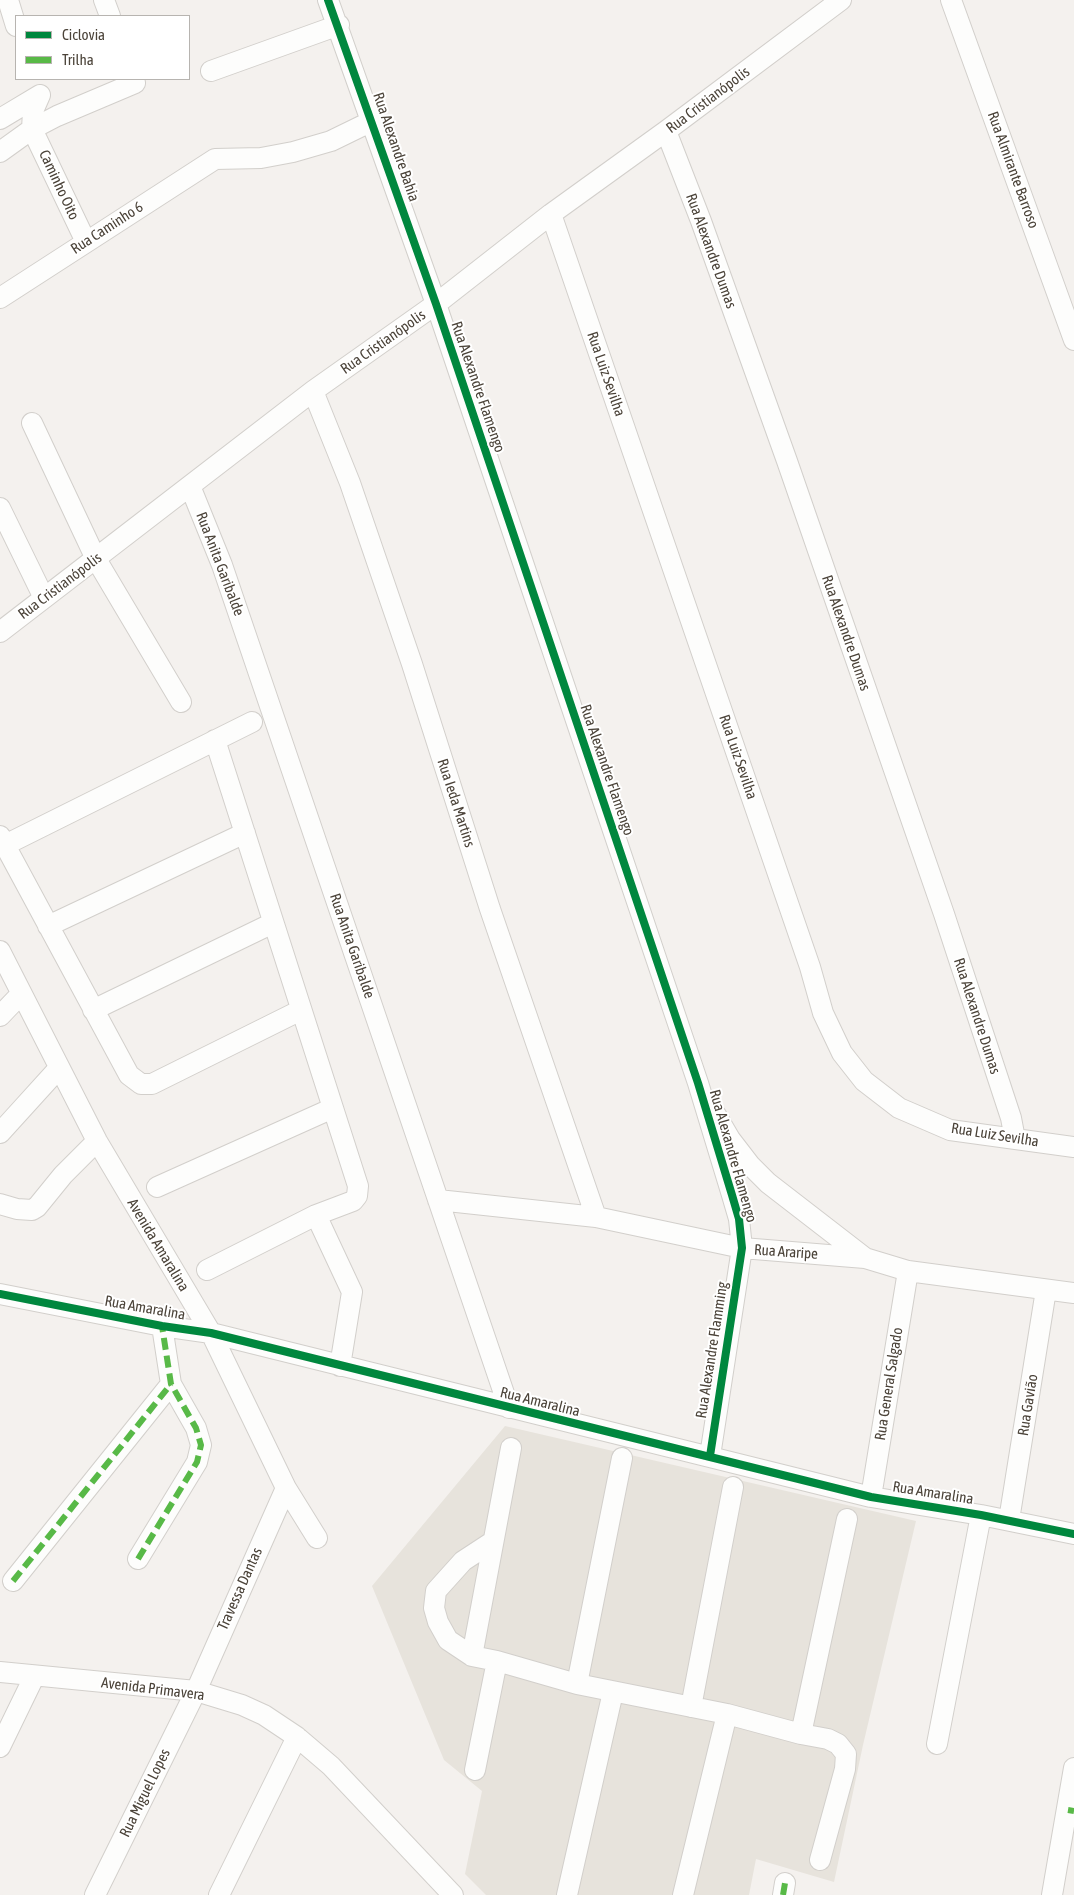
<!DOCTYPE html>
<meta charset="utf-8">
<style>
body{margin:0}
#map{position:relative;width:1074px;height:1895px;overflow:hidden;background:#f4f1ee;font-family:"Asap Condensed",sans-serif}
canvas{display:block}
.legend{position:absolute;left:15px;top:15px;width:175px;height:65px;box-sizing:border-box;background:#fff;border:1px solid #b7b4b0;margin:0;padding:6px 9px;list-style:none;font-size:15px;color:#4b4339}
.legend li{display:flex;align-items:center;gap:10px;height:25px}
.legend b{width:25px;border:1px solid #b7b4b0}
</style>
<div id="map">
<canvas width="1074" height="1895"></canvas>
<ul class="legend">
<li><b style="height:6px;background:#00873e"></b>Ciclovia</li>
<li><b style="height:6px;background:#58b947"></b>Trilha</li>
</ul>
</div>
<script>
const ctx = document.querySelector('canvas').getContext('2d');
ctx.lineJoin = 'round';
function fillPath(path, color) {
  ctx.fillStyle = color;
  ctx.fill(path, 'evenodd');
}
function toPath(rows) {
  const path = new Path2D();
  for (const r of rows) {
    path.moveTo(r[0], r[1]);
    for (let i = 2; i < r.length; i += 2) path.lineTo(r[i], r[i + 1]);
  }
  return path;
}
function strokePath(path, color, width, dash) {
  ctx.strokeStyle = color;
  ctx.lineWidth = width;
  ctx.lineCap = dash ? 'butt' : 'round';
  ctx.setLineDash(dash || []);
  ctx.stroke(path);
}
function drawText(font, color, halo, rows, align = 'center') {
  ctx.font = font + ' "Asap Condensed",sans-serif';
  ctx.lineWidth = 4;
  ctx.setLineDash([]);
  ctx.textBaseline = 'middle';
  ctx.strokeStyle = halo;
  ctx.fillStyle = color;
  for (const [text, x, y, turn = 0] of rows) {
    ctx.save();
    ctx.translate(x, y);
    ctx.rotate((+turn || 0) * Math.PI / 180);
    ctx.textAlign = isNaN(turn) ? turn : align;
    if (halo) ctx.strokeText(text, 0, 0);
    ctx.fillText(text, 0, 0);
    ctx.restore();
  }
}
const residential = toPath([
 [505,1426,916,1521,863,1745,834,1882,756,1859,749,1895,486,1895,465,1874,482,1791,444,1760,372,1586]
]);
const minor = toPath([
 [8,0,16,26],
 [104,0,110,16],
 [328,0,436,304,698,1083,732,1195,739,1219,742,1248,710,1456],
 [951,0,1074,340],
 [211,71,339,25],
 [40,95,33,111,32,129,86,242],
 [0,119,40,95],
 [666,131,701,221,787,461,944,914,1011,1118,1015,1139],
 [0,152,32,129,57,116,135,83,133,79],
 [551,214,810,967,823,1013,842,1053,864,1081,899,1108,950,1130,1074,1147],
 [0,298,215,159,261,158,293,152,331,141,372,121],
 [313,391,350,483,412,664,490,909,596,1217],
 [32,423,96,559,181,702],
 [190,486,222,565,509,1408],
 [0,508,44,598],
 [0,632,313,391,436,304,551,214,666,131,841,0],
 [0,836,129,1075,141,1084,152,1084,301,1010],
 [5,845,252,722],
 [48,926,245,833],
 [0,951,97,1141,211,1333,286,1488,317,1538],
 [93,1010,273,923],
 [0,1016,21,994],
 [716,1115,730,1139,750,1165,768,1183,865,1258],
 [0,1133,59,1068],
 [157,1187,333,1108],
 [438,1200,596,1217,742,1248,865,1258,908,1271,1074,1293],
 [0,1204,17,1209,32,1210,37,1207,63,1175,97,1141],
 [316,1215,352,1292,340,1366],
 [207,1270,316,1215,353,1201,357,1196,358,1186,215,740],
 [0,1294,162,1326,211,1333,871,1497,981,1515,1074,1534],
 [871,1497,908,1271],
 [1009,1520,1046,1290],
 [492,1542,463,1561,436,1591,434,1608,438,1622,448,1640,472,1656,497,1661,577,1684,727,1714,801,1734,828,1739,838,1744,846,1754,845,1769,820,1860],
 [138,1559,197,1462,201,1445,196,1428,171,1384,162,1326],
 [13,1581,171,1384],
 [472,1656,511,1448],
 [0,1672,196,1691,242,1705,264,1715,297,1737,331,1766,453,1895],
 [577,1684,622,1458],
 [691,1707,733,1487],
 [801,1734,847,1519],
 [937,1744,981,1515],
 [0,1747,34,1677],
 [475,1770,497,1661],
 [95,1895,196,1691,286,1488],
 [219,1895,297,1737],
 [567,1895,613,1692],
 [683,1895,727,1714],
 [783,1895,785,1883],
 [1052,1895,1074,1768]
]);
const quiet = toPath([
 [138,1559,197,1462,201,1445,196,1428,171,1384,162,1326],
 [13,1581,171,1384],
 [1068,1810,1074,1811],
 [783,1895,785,1883]
]);
const cycleway = toPath([
 [328,0,436,304,698,1083,732,1195,739,1219,742,1248,710,1456],
 [0,1294,162,1326,211,1333,871,1497,981,1515,1074,1534]
]);
const streetNames = [
 ["Rua Cristianópolis",708,100,-37],
 ["Rua Alexandre Bahia",396,147,71],
 ["Rua Almirante Barroso",1013,170,70],
 ["Caminho Oito",59,185,65],
 ["Rua Caminho 6",107,228,-33],
 ["Rua Alexandre Dumas",711,251,70],
 ["Rua Cristianópolis",383,342,-35],
 ["Rua Luiz Sevilha",606,374,71],
 ["Rua Alexandre Flamengo",478,387,71],
 ["Rua Anita Garibalde",220,564,69],
 ["Rua Cristianópolis",60,586,-37],
 ["Rua Alexandre Dumas",846,633,71],
 ["Rua Luiz Sevilha",738,757,71],
 ["Rua Alexandre Flamengo",607,770,71],
 ["Rua Ieda Martins",456,803,72],
 ["Rua Anita Garibalde",352,946,71],
 ["Rua Alexandre Dumas",977,1016,72],
 ["Rua Luiz Sevilha",995,1135,9],
 ["Rua Alexandre Flamengo",733,1156,74],
 ["Avenida Amaralina",158,1245,59],
 ["Rua Araripe",786,1252,4],
 ["Rua Amaralina",145,1308,10],
 ["Rua Alexandre Flamming",712,1350,-81],
 ["Rua General Salgado",889,1384,-81],
 ["Rua Amaralina",540,1402,14],
 ["Rua Gavião",1028,1405,-81],
 ["Rua Amaralina",933,1493,9],
 ["Travessa Dantas",240,1589,-66],
 ["Avenida Primavera",153,1689,7],
 ["Rua Miguel Lopes",145,1793,-64]
];
fillPath(residential, '#e7e3dc');
strokePath(minor, '#d2cfcb', 22);
strokePath(minor, '#fdfdfc', 20);
strokePath(quiet, '#58b947', 6, [12, 6]);
strokePath(cycleway, '#00873e', 8);
drawText('15px', '#4b4339', '#fff', streetNames);
</script>
